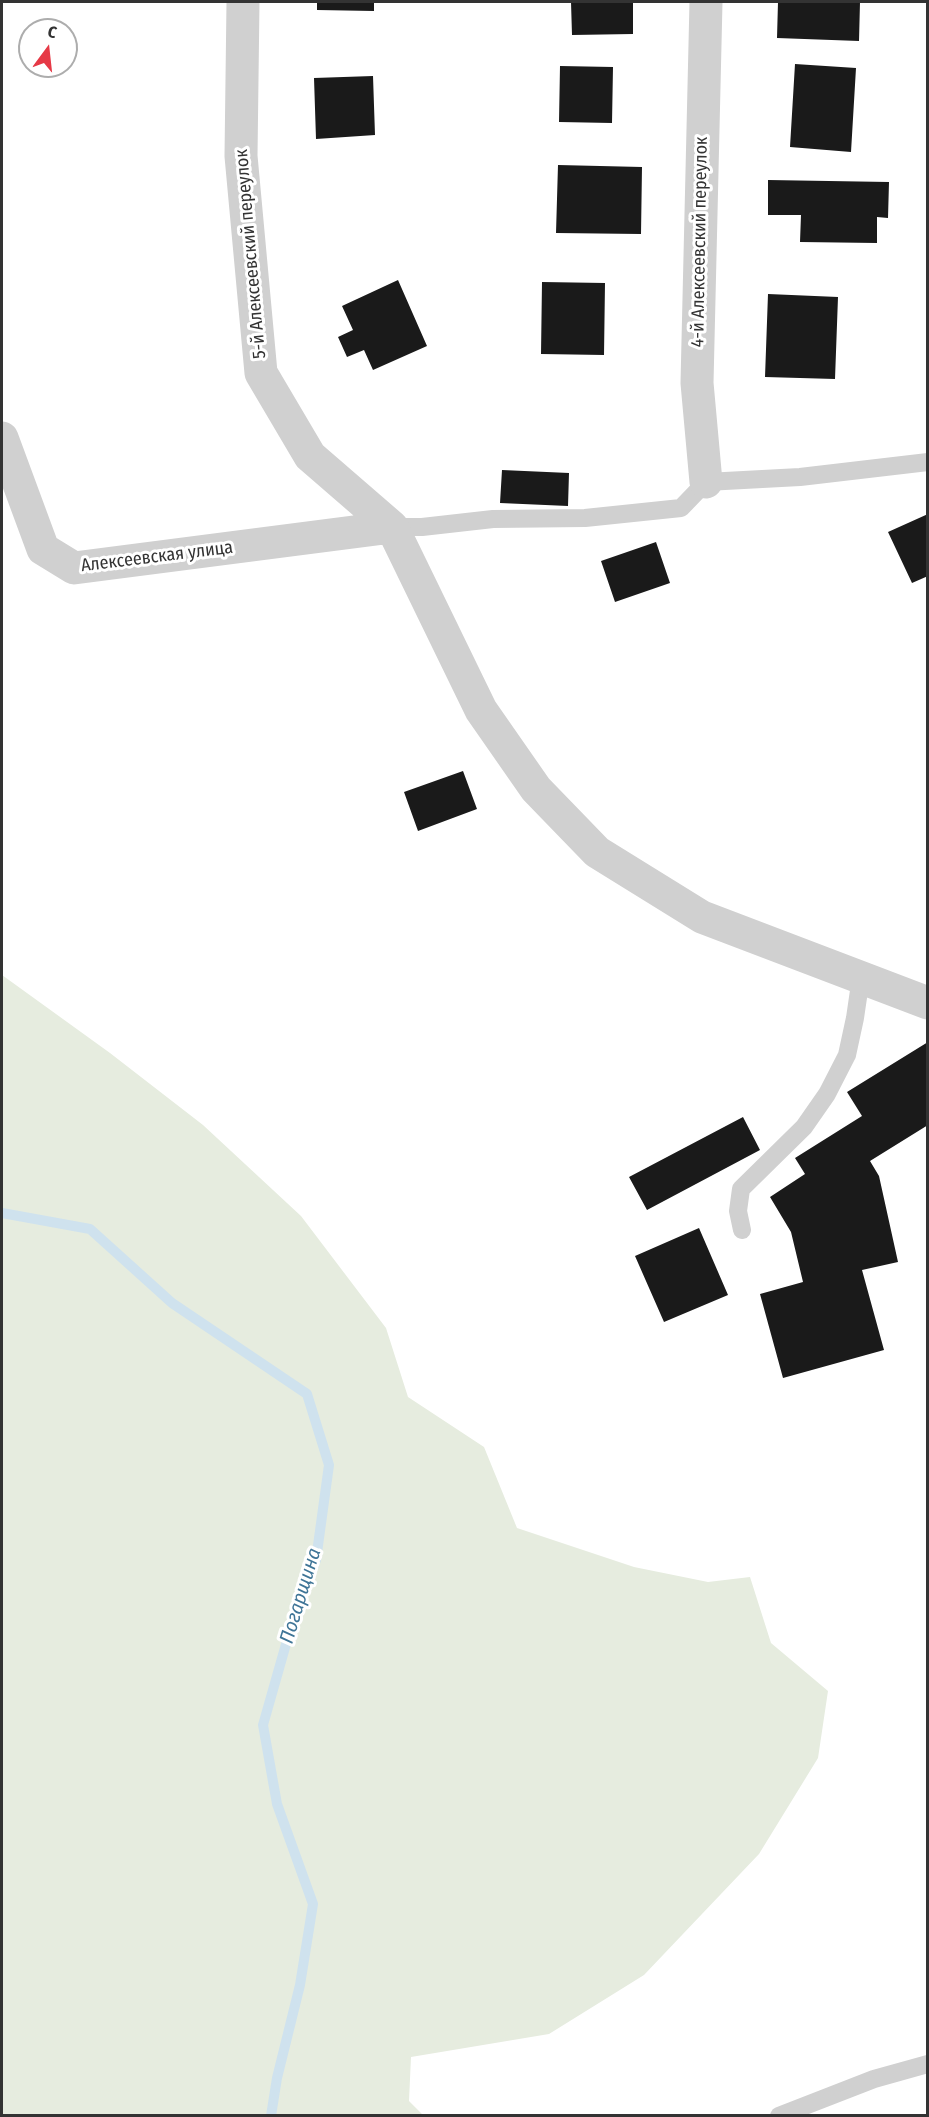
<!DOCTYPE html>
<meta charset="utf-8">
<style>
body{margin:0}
#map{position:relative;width:929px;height:2117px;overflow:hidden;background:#fff;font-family:"Fira Sans Condensed",sans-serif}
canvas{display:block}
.frame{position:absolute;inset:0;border:3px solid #333;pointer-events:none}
.north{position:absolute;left:18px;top:18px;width:60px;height:60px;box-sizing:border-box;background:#fff;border:2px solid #adadad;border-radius:50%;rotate:15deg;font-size:16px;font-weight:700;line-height:24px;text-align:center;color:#333}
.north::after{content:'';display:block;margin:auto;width:21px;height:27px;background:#e63946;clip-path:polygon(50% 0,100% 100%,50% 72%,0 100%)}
</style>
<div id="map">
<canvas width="929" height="2117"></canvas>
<div class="frame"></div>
<div class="north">С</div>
</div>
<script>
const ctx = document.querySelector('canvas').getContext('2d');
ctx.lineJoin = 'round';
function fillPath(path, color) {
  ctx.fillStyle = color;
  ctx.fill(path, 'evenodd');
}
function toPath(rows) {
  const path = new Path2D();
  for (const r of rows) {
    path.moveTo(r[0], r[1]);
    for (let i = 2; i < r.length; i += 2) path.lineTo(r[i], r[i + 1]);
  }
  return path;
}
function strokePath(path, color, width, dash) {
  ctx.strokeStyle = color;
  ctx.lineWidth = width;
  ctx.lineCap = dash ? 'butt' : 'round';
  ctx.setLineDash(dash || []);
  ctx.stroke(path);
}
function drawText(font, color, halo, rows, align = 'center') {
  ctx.font = font + ' "Fira Sans Condensed",sans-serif';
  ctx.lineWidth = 6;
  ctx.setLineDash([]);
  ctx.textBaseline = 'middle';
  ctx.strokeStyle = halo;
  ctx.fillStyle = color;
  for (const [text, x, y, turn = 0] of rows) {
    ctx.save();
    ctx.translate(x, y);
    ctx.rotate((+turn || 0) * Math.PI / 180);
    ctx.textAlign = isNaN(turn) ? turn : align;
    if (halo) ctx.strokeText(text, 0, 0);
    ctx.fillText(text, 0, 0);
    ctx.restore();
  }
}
const green = toPath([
 [2,975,110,1053,203,1125,301,1216,386,1328,408,1397,484,1447,517,1528,634,1567,708,1582,750,1577,771,1643,828,1691,818,1758,759,1854,644,1975,549,2034,411,2057,409,2101,423,2115,2,2115]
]);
const stream = toPath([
 [2,1213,90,1229,172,1303,307,1394,329,1465,316,1560,290,1630,263,1725,277,1804,313,1904,300,1985,277,2078,271,2116]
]);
const building = toPath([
 [317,2,374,2,374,11,317,10],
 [571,2,633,2,633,34,572,35],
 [778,2,860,2,859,41,777,38],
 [795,64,856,68,851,152,790,147],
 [560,66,613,67,612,123,559,122],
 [373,76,375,135,316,139,314,78],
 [558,165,642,167,641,234,556,233],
 [768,180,889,182,888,218,877,217,877,243,800,242,801,215,768,215],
 [398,280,427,346,373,370,364,350,347,357,338,337,353,330,342,306],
 [542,282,605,283,604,355,541,354],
 [768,294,838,297,835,379,765,377],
 [502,470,569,473,568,506,500,503],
 [928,514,928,576,912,583,888,532],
 [656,542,670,583,615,602,601,561],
 [463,771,477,809,418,831,404,792],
 [928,1042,928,1125,870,1161,879,1176,898,1262,862,1270,884,1350,783,1378,760,1294,803,1282,791,1232,770,1197,805,1174,795,1158,862,1116,847,1092],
 [743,1117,760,1150,647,1210,629,1177],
 [699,1228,728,1295,664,1322,635,1256]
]);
const lane = toPath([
 [392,527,422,527,493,519,585,518,681,508,706,482,800,477,928,462],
 [742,1230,738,1211,741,1189,804,1127,827,1094,847,1055,855,1018,861,977],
 [779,2116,874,2079,928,2064]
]);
const street = toPath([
 [243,2,241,156,261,373,310,456,392,527,481,710,536,789,597,852,702,917,928,1003],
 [2,438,43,549,74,568,392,527],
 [706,482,697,383,706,2]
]);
const streetNames = [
 ["4-й Алексеевский переулок",700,242,-89],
 ["5-й Алексеевский переулок",251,254,-95],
 ["Алексеевская улица",157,557,-7]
];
const waterNames = [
 ["Погарщина",301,1596,-73]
];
fillPath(green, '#e6ecdf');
strokePath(stream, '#cfe2ee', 10);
fillPath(building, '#1a1a1a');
strokePath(lane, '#d0d0d0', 18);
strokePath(street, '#d0d0d0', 33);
drawText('18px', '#333', '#fff', streetNames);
drawText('italic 20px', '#3f7597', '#fff', waterNames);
</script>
